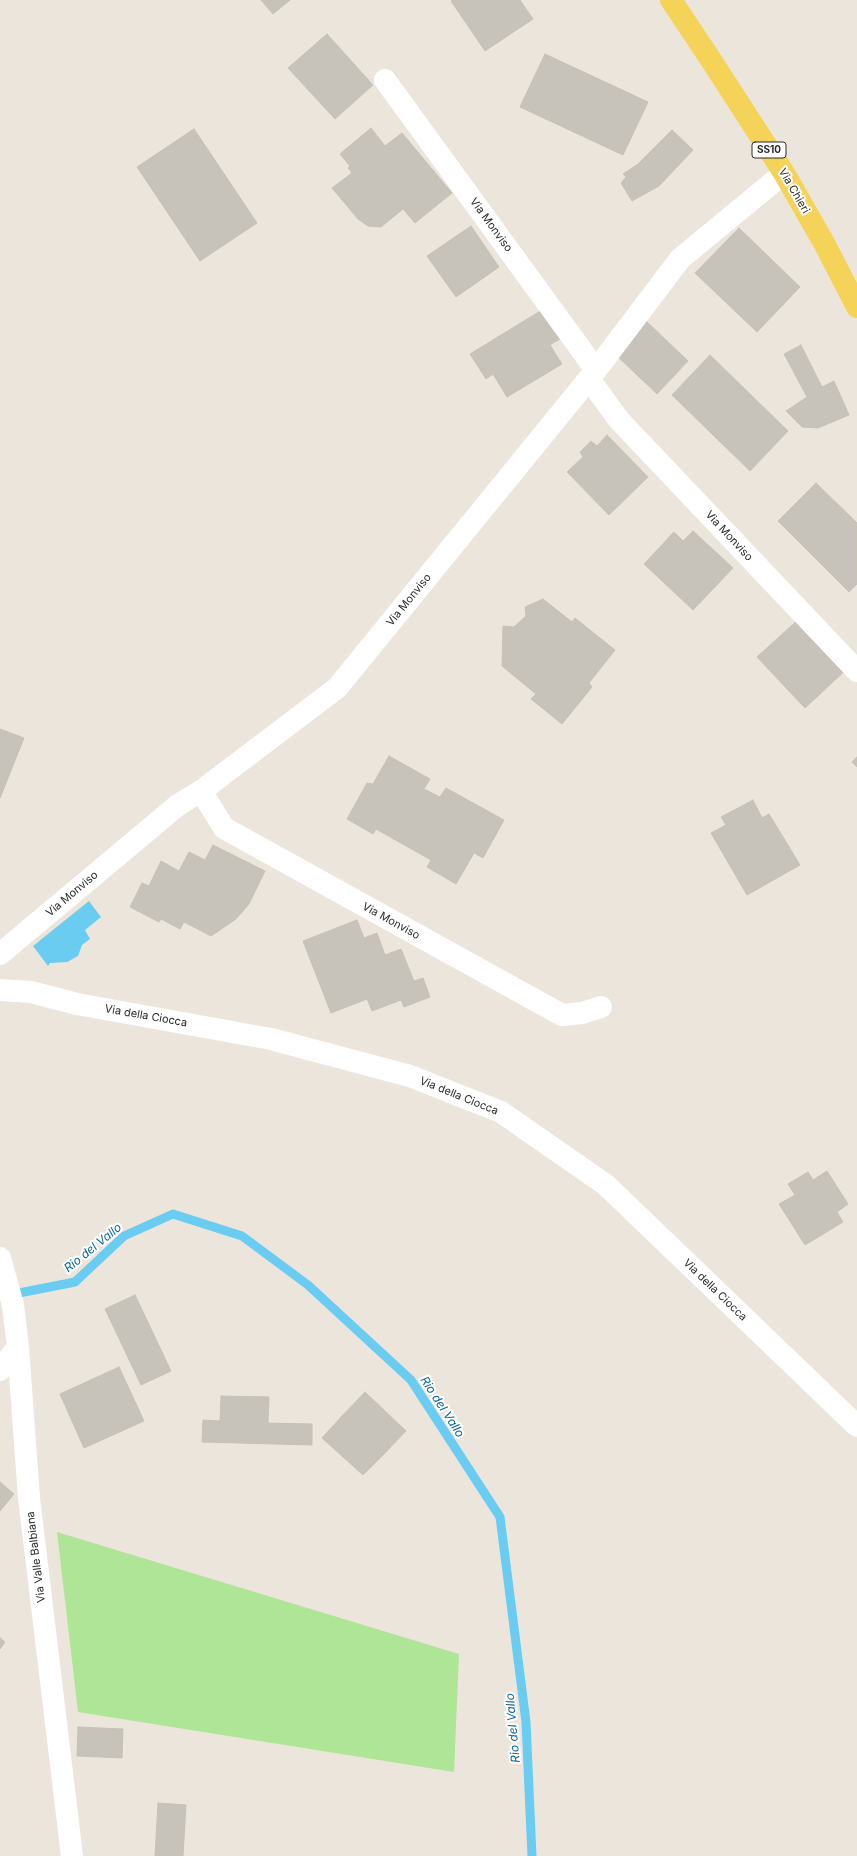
<!DOCTYPE html>
<style>
body{margin:0}
canvas{display:block;background:#ece5db}
</style>
<canvas width="857" height="1856"></canvas>
<script>
const ctx = document.querySelector('canvas').getContext('2d');
ctx.lineJoin = 'round';
function fillPath(path, color) {
  ctx.fillStyle = color;
  ctx.fill(path, 'evenodd');
}
function toPath(rows) {
  const path = new Path2D();
  for (const r of rows) {
    path.moveTo(r[0], r[1]);
    for (let i = 2; i < r.length; i += 2) path.lineTo(r[i], r[i + 1]);
  }
  return path;
}
function strokePath(path, color, width, dash) {
  ctx.strokeStyle = color;
  ctx.lineWidth = width;
  ctx.lineCap = dash ? 'butt' : 'round';
  ctx.setLineDash(dash || []);
  ctx.stroke(path);
}
function drawText(font, color, halo, rows, align = 'center') {
  ctx.font = font + ' Inter,sans-serif';
  ctx.lineWidth = 4;
  ctx.setLineDash([]);
  ctx.textBaseline = 'middle';
  ctx.strokeStyle = halo;
  ctx.fillStyle = color;
  for (const [text, x, y, turn = 0] of rows) {
    ctx.save();
    ctx.translate(x, y);
    ctx.rotate((+turn || 0) * Math.PI / 180);
    ctx.textAlign = isNaN(turn) ? turn : align;
    if (halo) ctx.strokeText(text, 0, 0);
    ctx.fillText(text, 0, 0);
    ctx.restore();
  }
}
const green = toPath([
 [57,1532,459,1654,454,1772,78,1712]
]);
const water = toPath([
 [89,901,101,917,85,930,90,939,82,945,78,956,67,962,50,963,48,966,33,946]
]);
const stream = toPath([
 [19,1293,75,1282,124,1236,173,1214,242,1236,308,1285,411,1380,500,1517,526,1722,532,1856]
]);
const building = toPath([
 [261,0,290,0,273,14,261,0],
 [453,0,520,0,533,19,485,51,451,1,453,0],
 [327,34,373,85,335,119,288,68,327,34],
 [545,54,648,102,623,155,520,107,545,54],
 [371,128,385,146,402,133,452,193,415,223,403,209,381,227,368,226,358,219,332,188,352,173,348,168,350,166,340,154,371,128],
 [194,129,257,223,200,261,137,167,194,129],
 [672,130,693,150,659,186,632,201,621,183,626,177,623,174,638,164,672,130],
 [471,226,499,267,456,297,427,256,471,226],
 [739,228,800,287,757,332,695,273,739,228],
 [542,310,560,339,550,345,562,364,507,397,493,374,486,379,470,354,542,310],
 [646,321,688,361,657,394,615,354,646,321],
 [801,345,822,387,834,381,849,415,818,428,802,427,786,411,807,397,784,354,801,345],
 [710,355,788,431,750,471,672,395,710,355],
 [607,435,648,477,609,515,567,472,583,457,580,452,591,441,597,446,607,435],
 [816,483,857,523,857,584,849,592,778,521,816,483],
 [693,531,733,568,693,610,644,564,674,532,683,541,693,531],
 [543,599,572,622,575,618,615,650,589,683,592,687,562,724,531,699,536,694,502,666,503,626,514,627,526,616,525,607,543,599],
 [801,617,849,667,805,708,757,657,801,617],
 [0,729,24,738,0,798,0,729],
 [389,756,430,779,424,789,440,797,446,788,504,820,483,858,474,853,456,884,427,867,431,860,376,829,373,834,347,819,367,783,373,784,389,756],
 [857,757,857,767,852,762,857,757],
 [753,800,762,818,769,814,800,865,747,895,711,833,726,825,721,817,753,800],
 [213,845,265,871,249,904,236,919,211,936,184,922,180,929,161,919,159,922,130,907,142,883,149,886,161,861,179,871,189,852,205,860,213,845],
 [357,920,364,938,377,933,385,955,401,949,414,981,423,978,430,997,404,1007,401,1000,372,1011,367,999,331,1013,303,941,357,920],
 [827,1171,848,1204,837,1212,843,1222,805,1245,779,1204,795,1195,788,1184,808,1172,813,1180,827,1171],
 [135,1295,171,1371,141,1385,105,1309,135,1295],
 [119,1367,144,1421,84,1448,60,1394,119,1367],
 [365,1392,406,1431,383,1455,342,1416,365,1392],
 [221,1396,269,1397,268,1423,312,1424,312,1445,202,1442,203,1420,220,1421,221,1396],
 [342,1416,383,1455,363,1475,322,1438,342,1416],
 [0,1482,14,1494,0,1511,0,1482],
 [0,1638,5,1642,0,1649,0,1638],
 [78,1727,123,1729,122,1758,77,1756,78,1727],
 [158,1803,186,1805,183,1856,155,1856,158,1803]
]);
const street = toPath([
 [385,80,596,370],
 [589,379,619,420,857,671],
 [201,791,224,828,562,1015,582,1013,601,1007],
 [0,954,178,805,201,791,337,688,596,370,680,259,784,173],
 [0,990,31,992,77,1004,271,1039,410,1076,501,1112,606,1185,857,1426],
 [0,1258,13,1305,18,1347,29,1498,72,1856],
 [0,1370,18,1347]
]);
const primary = toPath([
 [671,0,711,60,784,173,824,243,857,307]
]);
const shields = [
 [769,150,34]
];
const shieldNames = [
 ["SS10",769,150]
];
const streetNames = [
 ["Via Chieri",794,191,60],
 ["Via Monviso",491,225,54],
 ["Via Monviso",729,536,47],
 ["Via Monviso",409,600,-51],
 ["Via Monviso",72,894,-40],
 ["Via Monviso",391,921,29],
 ["Via della Ciocca",146,1016,10],
 ["Via della Ciocca",459,1096,22],
 ["Via della Ciocca",715,1290,44],
 ["Via Valle Balbiana",36,1557,-97]
];
const waterNames = [
 ["Rio del Vallo",93,1248,-39],
 ["Rio del Vallo",442,1407,57],
 ["Rio del Vallo",513,1728,-95]
];
fillPath(green, '#afe596');
fillPath(water, '#6bccf2');
strokePath(stream, '#6bccf2', 9);
fillPath(building, '#c7c3ba');
strokePath(building, '#c8c1b5', 1);
strokePath(street, '#fff', 22);
strokePath(primary, '#f5d358', 22);
for (const [x, y, w] of shields) {
  const box = new Path2D();
  box.roundRect(x - w / 2, y - 8, w, 16, 3);
  ctx.fillStyle = '#fff';
  ctx.fill(box);
  strokePath(box, '#2a2a2a', 1);
}
drawText('bold 10px', '#2a2a2a', null, shieldNames);
drawText('11px', '#2a2a2a', '#fff', streetNames);
drawText('italic 12px', '#09689e', '#fff', waterNames);
</script>
